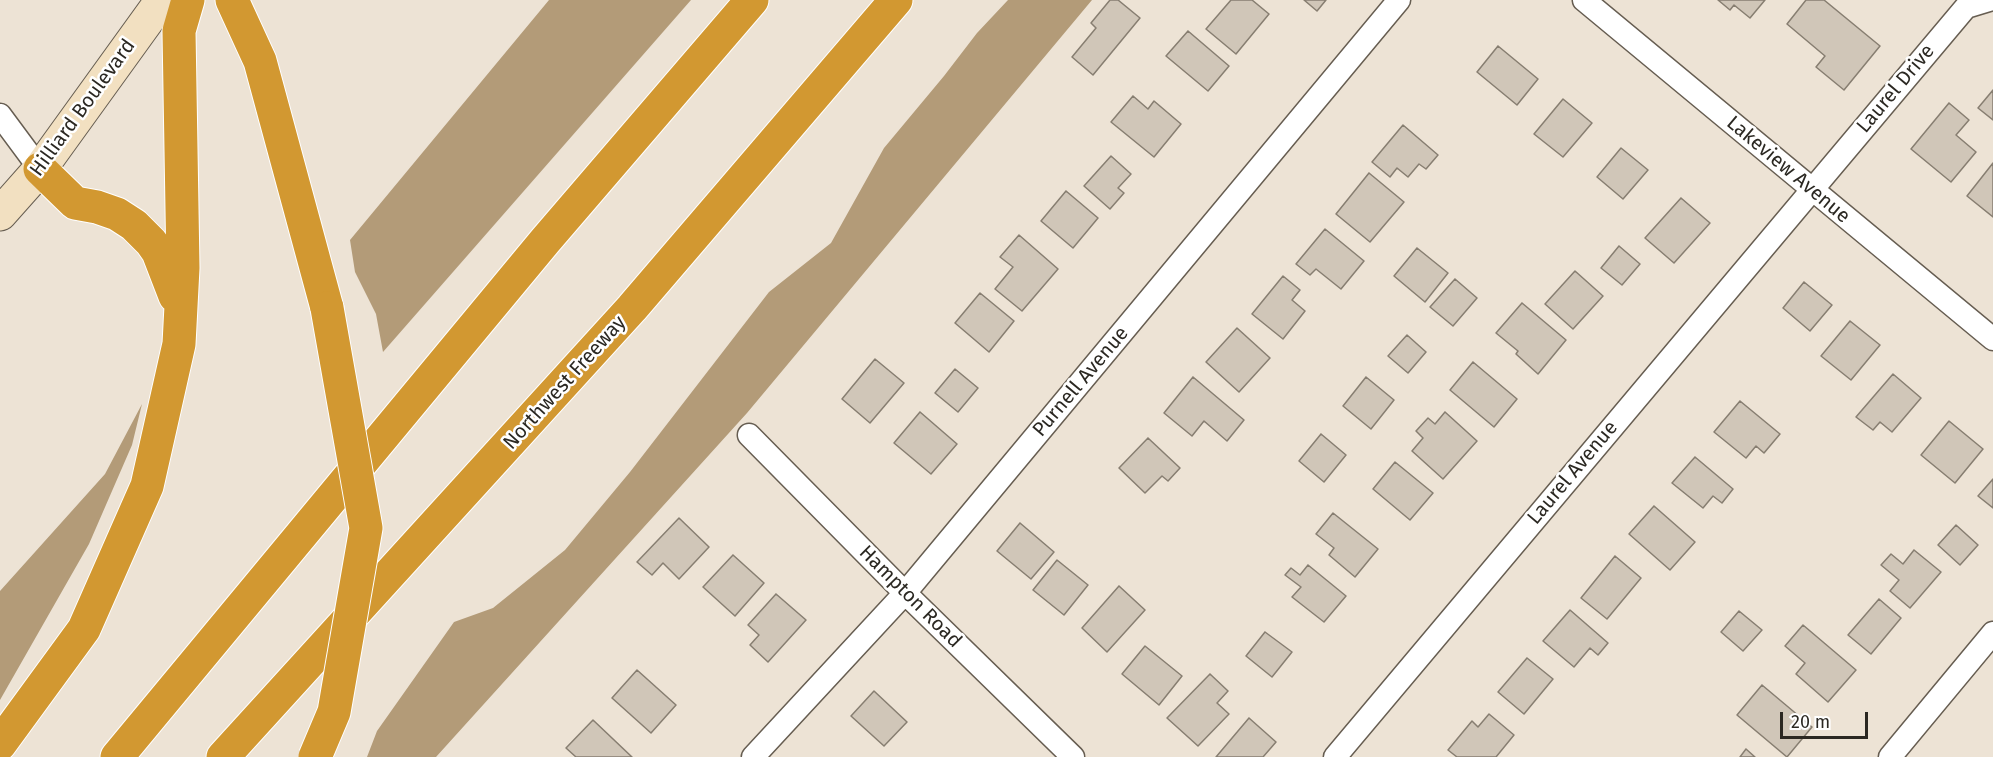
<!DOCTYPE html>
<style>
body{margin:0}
#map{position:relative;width:1993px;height:757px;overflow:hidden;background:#ede3d5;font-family:"Fira Sans",sans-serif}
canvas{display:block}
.scale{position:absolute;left:1780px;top:712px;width:88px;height:27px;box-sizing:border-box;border:3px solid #2b2822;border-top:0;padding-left:8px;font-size:18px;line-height:21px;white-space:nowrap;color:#2b2822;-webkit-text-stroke:4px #fff;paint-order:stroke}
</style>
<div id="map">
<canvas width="1993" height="757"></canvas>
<div class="scale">20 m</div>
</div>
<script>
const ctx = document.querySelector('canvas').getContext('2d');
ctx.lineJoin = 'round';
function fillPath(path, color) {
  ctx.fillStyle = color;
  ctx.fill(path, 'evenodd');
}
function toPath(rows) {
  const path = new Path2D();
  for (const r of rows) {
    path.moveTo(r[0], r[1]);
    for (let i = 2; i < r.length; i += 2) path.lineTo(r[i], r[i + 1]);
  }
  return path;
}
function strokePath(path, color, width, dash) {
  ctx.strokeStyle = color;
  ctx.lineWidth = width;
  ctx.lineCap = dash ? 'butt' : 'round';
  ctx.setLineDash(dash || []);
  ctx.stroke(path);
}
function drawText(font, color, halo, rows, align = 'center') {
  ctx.font = font + ' "Fira Sans",sans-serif';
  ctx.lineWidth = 5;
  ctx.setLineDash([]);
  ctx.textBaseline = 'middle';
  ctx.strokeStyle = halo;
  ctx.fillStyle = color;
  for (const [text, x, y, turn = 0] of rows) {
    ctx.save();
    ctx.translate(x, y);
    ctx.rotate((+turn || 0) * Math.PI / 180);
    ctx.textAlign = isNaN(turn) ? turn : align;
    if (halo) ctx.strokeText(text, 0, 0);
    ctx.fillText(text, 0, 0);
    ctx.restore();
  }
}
const forest = toPath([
 [549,0,691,0,383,352,376,314,355,272,350,240],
 [1008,0,1092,0,747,413,436,757,367,757,377,731,454,622,493,608,565,550,630,472,769,292,831,243,884,148,944,76,977,33],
 [142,404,132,445,89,544,0,700,0,591,105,474]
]);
const building = toPath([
 [1110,0,1118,0,1140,18,1093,75,1072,57,1096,28,1091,23,1110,0],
 [1231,0,1252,0,1269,14,1236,54,1206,29,1231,0],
 [1304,0,1326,0,1317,11,1304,0],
 [1718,0,1765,0,1750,18,1734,5,1730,10,1718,0],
 [1806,0,1824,0,1880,46,1844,90,1816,67,1825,56,1787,24,1806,0],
 [1188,31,1229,66,1208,91,1166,56,1188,31],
 [1498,46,1538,79,1517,105,1477,72,1498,46],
 [1993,90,1993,120,1978,108,1993,90],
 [1133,96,1148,109,1154,101,1181,124,1154,157,1111,122,1133,96],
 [1563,99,1592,123,1563,157,1534,134,1563,99],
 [1949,103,1969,120,1956,135,1976,152,1951,182,1911,149,1949,103],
 [1403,125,1438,155,1426,169,1419,164,1408,177,1397,168,1390,177,1372,162,1403,125],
 [1621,148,1648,170,1623,199,1597,177,1621,148],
 [1111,156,1131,174,1118,188,1124,193,1110,209,1084,186,1111,156],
 [1993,163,1993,217,1967,196,1993,163],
 [1369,173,1404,202,1370,242,1336,214,1369,173],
 [1066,191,1098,218,1073,248,1041,221,1066,191],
 [1681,198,1710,223,1674,263,1645,238,1681,198],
 [1325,229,1364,261,1341,289,1316,269,1310,275,1296,264,1325,229],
 [1019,235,1058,269,1022,311,995,289,1013,267,1000,257,1019,235],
 [1619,246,1640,264,1622,285,1601,268,1619,246],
 [1417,248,1448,273,1425,302,1394,276,1417,248],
 [1575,271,1603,296,1573,329,1545,304,1575,271],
 [1283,276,1300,290,1292,300,1305,311,1283,339,1252,314,1283,276],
 [1455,279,1477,298,1453,326,1430,307,1455,279],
 [1804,282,1832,305,1810,331,1783,308,1804,282],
 [980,293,1014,321,989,352,955,323,980,293],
 [1522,303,1566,340,1538,374,1516,354,1518,351,1496,333,1522,303],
 [1850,321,1880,345,1851,380,1821,356,1850,321],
 [1237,328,1270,358,1239,392,1206,362,1237,328],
 [1407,335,1426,352,1408,373,1388,356,1407,335],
 [875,359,904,383,870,423,842,399,875,359],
 [1473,362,1517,399,1494,427,1450,390,1473,362],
 [955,369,978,388,958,412,935,393,955,369],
 [1893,374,1921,398,1892,432,1880,422,1873,430,1856,417,1893,374],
 [1193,377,1244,420,1227,441,1204,421,1192,436,1164,413,1193,377],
 [1366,377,1394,400,1371,429,1343,406,1366,377],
 [1740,401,1780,434,1764,453,1756,446,1746,458,1714,432,1740,401],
 [920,412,957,444,931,474,894,443,920,412],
 [1445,412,1477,441,1443,479,1412,451,1423,438,1416,431,1428,418,1435,424,1445,412],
 [1949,421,1983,449,1955,483,1921,455,1949,421],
 [1321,434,1346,455,1324,482,1299,461,1321,434],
 [1148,438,1180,468,1168,481,1162,476,1145,493,1119,468,1148,438],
 [1695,457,1733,489,1722,503,1713,496,1703,508,1672,483,1695,457],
 [1395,462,1433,493,1410,520,1373,489,1395,462],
 [1993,479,1993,508,1978,496,1993,479],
 [1654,506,1695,542,1670,570,1629,534,1654,506],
 [1333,513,1378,549,1355,577,1329,555,1334,548,1316,534,1333,513],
 [679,518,709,547,679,579,663,563,652,575,637,562,679,518],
 [1020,523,1054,552,1031,579,997,551,1020,523],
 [1956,525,1978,545,1960,565,1938,545,1956,525],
 [1914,550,1941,572,1910,608,1890,591,1899,580,1881,565,1891,554,1903,564,1914,550],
 [733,555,764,583,735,616,703,587,733,555],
 [1615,556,1641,578,1607,619,1581,598,1615,556],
 [1057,560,1088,585,1064,615,1033,590,1057,560],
 [1308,565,1346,596,1324,622,1292,597,1301,587,1285,575,1291,568,1300,575,1308,565],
 [1119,586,1145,610,1107,652,1082,628,1119,586],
 [776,594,806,620,768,662,750,645,759,635,748,625,776,594],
 [1879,599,1901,618,1871,654,1848,635,1879,599],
 [1570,610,1608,643,1598,655,1590,648,1574,667,1543,641,1570,610],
 [1739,611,1762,630,1743,651,1721,632,1739,611],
 [1803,625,1856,670,1828,702,1796,674,1805,663,1785,646,1803,625],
 [1265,632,1292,652,1272,677,1246,656,1265,632],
 [1145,646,1182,676,1159,705,1122,674,1145,646],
 [1527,658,1553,679,1524,714,1498,692,1527,658],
 [637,670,676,705,651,733,612,698,637,670],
 [1210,674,1228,691,1217,703,1229,714,1198,746,1167,718,1210,674],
 [1762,685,1812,727,1787,757,1737,715,1762,685],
 [874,691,907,722,884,746,851,716,874,691],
 [1489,714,1514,735,1496,757,1457,757,1448,750,1472,721,1478,727,1489,714],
 [1249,718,1276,742,1263,757,1216,757,1249,718],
 [593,720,632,757,576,757,566,748,593,720],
 [1746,749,1755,757,1740,757,1746,749]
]);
const minor = toPath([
 [1584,0,1993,339],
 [0,115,40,169],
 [749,435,905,593,1073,757],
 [753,757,905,593,1399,0],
 [1335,757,1966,7,1989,0],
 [1890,757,1993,633]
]);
const secondary = toPath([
 [0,214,40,169,162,0]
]);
const motorway = toPath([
 [232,0,260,61,327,308],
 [40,169,75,203,97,207,117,214,134,225,151,242,158,252,175,296],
 [0,744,84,629,147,486,179,344,183,268,179,31,188,0],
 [117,757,545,241,752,0],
 [223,757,632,308,896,0]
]);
const motorwayBridge = toPath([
 [315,757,334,712,366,528,327,308]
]);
const streetNames = [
 ["Laurel Drive",1896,89,-50],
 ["Hilliard Boulevard",83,108,-54],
 ["Lakeview Avenue",1788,170,40],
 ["Purnell Avenue",1081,382,-50],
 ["Northwest Freeway",565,383,-48],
 ["Laurel Avenue",1573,473,-50],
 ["Hampton Road",910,597,45]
];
fillPath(forest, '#b39b78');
fillPath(building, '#d0c6b8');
strokePath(building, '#877e71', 1.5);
strokePath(minor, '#665d51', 25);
strokePath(secondary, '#665d51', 35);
strokePath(motorway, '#fff', 35);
strokePath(minor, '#fff', 22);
strokePath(secondary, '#f2e0c1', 33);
strokePath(motorway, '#d29831', 33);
strokePath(motorwayBridge, '#fff', 35, []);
strokePath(motorwayBridge, '#d29831', 33);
drawText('20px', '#2b2822', '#fff', streetNames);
</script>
